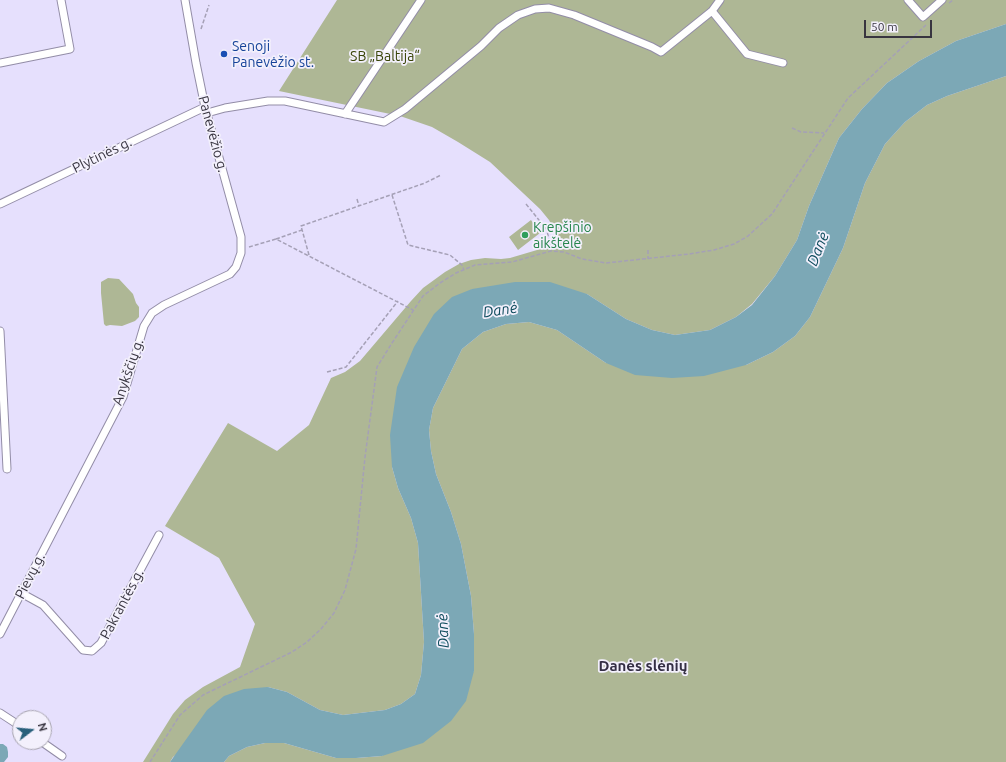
<!DOCTYPE html>
<meta charset="utf-8">
<style>
body{margin:0}
#map{position:relative;width:1006px;height:762px;overflow:hidden;background:#e6e0fd;font-family:Ubuntu,sans-serif}
canvas{display:block}
.north{position:absolute;left:12px;top:710px;width:40px;height:40px;box-sizing:border-box;background:#f3f0fc;border:1px solid #a8a5b1;border-radius:50%;rotate:74deg;font-size:11px;font-weight:700;line-height:16px;text-align:center;color:#383540}
.north::after{content:'';display:block;margin:auto;width:14px;height:18px;background:#29607b;clip-path:polygon(50% 0,100% 100%,50% 72%,0 100%)}
.scale{position:absolute;left:864px;top:20px;width:68px;height:18px;box-sizing:border-box;border:2px solid #383540;border-top:0;padding-left:5px;font-size:12px;line-height:14px;white-space:nowrap;color:#383540;-webkit-text-stroke:3px #f3f0fc;paint-order:stroke}
</style>
<div id="map">
<canvas width="1006" height="762"></canvas>
<div class="north">N</div>
<div class="scale">50 m</div>
</div>
<script>
const ctx = document.querySelector('canvas').getContext('2d');
ctx.lineJoin = 'round';
function fillPath(path, color) {
  ctx.fillStyle = color;
  ctx.fill(path, 'evenodd');
}
function toPath(rows) {
  const path = new Path2D();
  for (const r of rows) {
    path.moveTo(r[0], r[1]);
    for (let i = 2; i < r.length; i += 2) path.lineTo(r[i], r[i + 1]);
  }
  return path;
}
function strokePath(path, color, width, dash) {
  ctx.strokeStyle = color;
  ctx.lineWidth = width;
  ctx.lineCap = dash ? 'butt' : 'round';
  ctx.setLineDash(dash || []);
  ctx.stroke(path);
}
function drawText(font, color, halo, rows, align = 'center') {
  ctx.font = font + ' Ubuntu,sans-serif';
  ctx.lineWidth = 3.5;
  ctx.setLineDash([]);
  ctx.textBaseline = 'middle';
  ctx.strokeStyle = halo;
  ctx.fillStyle = color;
  for (const [text, x, y, turn = 0] of rows) {
    ctx.save();
    ctx.translate(x, y);
    ctx.rotate((+turn || 0) * Math.PI / 180);
    ctx.textAlign = isNaN(turn) ? turn : align;
    if (halo) ctx.strokeText(text, 0, 0);
    ctx.fillText(text, 0, 0);
    ctx.restore();
  }
}
const green = toPath([
 [337,0,1006,0,1006,24,956,41,919,61,887,83,862,109,839,138,809,206,797,240,775,276,752,304,736,317,710,330,675,335,652,330,626,319,587,294,472,289,392,467,398,488,411,518,418,543,424,642,421,675,415,694,401,704,385,710,343,715,320,710,287,692,268,687,173,757,170,762,143,762,173,714,185,700,203,687,240,667,255,624,219,558,165,526,228,423,277,451,309,425,331,378,345,372,360,361,411,301,423,288,445,272,459,264,471,260,485,258,501,259,510,258,554,245,554,230,549,220,540,209,490,162,458,142,432,127,400,116,279,91],
 [1006,76,1006,762,224,762,229,756,247,747,265,743,284,743,336,758,356,758,382,756,474,671,474,634,471,596,461,544,451,512,436,474,431,451,429,430,433,408,462,349,483,332,506,324,529,322,557,330,606,363,746,365,773,352,795,336,810,317,843,248,865,183,885,144,905,122,927,105,947,96],
 [531,220,540,233,518,250,509,237],
 [108,278,119,279,133,294,136,303,139,307,139,317,135,321,122,326,110,325,106,326,104,324,101,293,101,282]
]);
const water = toPath([
 [1006,24,1006,76,947,96,927,105,905,122,885,144,865,183,843,248,810,317,795,336,773,352,746,365,704,376,672,378,635,375,606,363,557,330,529,322,506,324,483,332,462,349,433,408,429,430,431,451,436,474,451,512,461,544,471,596,474,634,474,671,466,701,451,721,423,743,382,756,356,758,336,758,284,743,265,743,247,747,229,756,224,762,170,762,207,710,224,696,244,689,268,687,287,692,320,710,343,715,385,710,401,704,415,694,421,675,424,642,418,543,411,518,398,488,392,467,390,435,397,387,414,347,434,314,452,297,472,289,515,282,550,282,587,294,626,319,652,330,675,335,710,330,736,317,752,305,775,276,797,240,809,206,839,138,862,109,887,83,919,61,956,41],
 [0,744,3,744,7,747,8,752,8,757,4,762,0,762]
]);
const path = toPath([
 [949,3,953,0],
 [201,29,209,5],
 [792,128,801,132,824,133],
 [392,195,408,245,450,255,462,265,464,270],
 [357,199,359,206],
 [526,204,547,230,551,251],
 [276,239,302,230],
 [249,247,276,239,413,310],
 [648,250,648,259],
 [309,255,301,226,425,183,441,175],
 [327,372,346,367,398,301],
 [150,762,180,715,203,695,292,652,307,642,321,629,334,613,345,590,356,549,365,457,377,367,392,343,423,296,440,283,456,273,475,265,512,262,551,251,564,252,582,259,606,263,689,254,714,250,734,244,748,236,772,214,848,98,926,25]
]);
const minor = toPath([
 [720,0,712,11,747,54,783,63],
 [908,0,923,17,942,0],
 [0,63,70,49,61,0],
 [207,113,225,108,268,101,285,101,384,122,405,109,481,46,499,28,518,15,535,9,549,8,574,15,652,47,661,52,712,11],
 [345,114,421,0],
 [0,204,205,107],
 [0,331,7,469],
 [21,593,43,605,83,650,92,651,101,643,159,535],
 [0,634,123,397,144,326,152,313,164,305,230,274,236,267,241,253,241,237,205,107,196,63,185,0],
 [0,713,20,726],
 [42,742,62,756]
]);
const markers = [
 [224,54,4,"#1a4fb4"],
 [525,235,4,"#2e9e5b"]
];
const transitNames = [
 ["Senoji",232,46],
 ["Panevėžio st.",232,62]
];
const parkNames = [
 ["SB „Baltija“",385,56]
];
const streetNames = [
 ["Panevėžio g.",213,134,75],
 ["Plytinės g.",102,155,-26],
 ["Anykščių g.",128,372,-71],
 ["Pievų g.",30,576,-63],
 ["Pakrantės g.",122,604,-62]
];
const leisureNames = [
 ["Krepšinio",533,227],
 ["aikštelė",533,243]
];
const waterNames = [
 ["Danė",818,249,-68],
 ["Danė",500,310,-9],
 ["Danė",443,631,-93]
];
const neighbourhoodNames = [
 ["Danės slėnių",643,666]
];
fillPath(green, '#aeb795');
fillPath(water, '#7ca8b6');
strokePath(minor, '#938da7', 9);
strokePath(path, '#a5a0b6', 1.5, [4, 2]);
strokePath(minor, '#fff', 7);
for (const [x, y, r, color] of markers) {
  const dot = new Path2D();
  dot.arc(x, y, r, 0, 2 * Math.PI);
  ctx.fillStyle = color;
  ctx.fill(dot);
  strokePath(dot, '#f3f0fc', 1.5);
}
drawText('14px', '#164399', '#f3f0fc', transitNames, 'left');
drawText('14px', '#394408', '#f3f0fc', parkNames);
drawText('14px', '#383540', '#f3f0fc', streetNames);
drawText('14px', '#27864d', '#f3f0fc', leisureNames, 'left');
drawText('italic 15px', '#0f4c5d', '#f3f0fc', waterNames);
drawText('bold 15px', '#342e44', '#f3f0fc', neighbourhoodNames);
</script>
